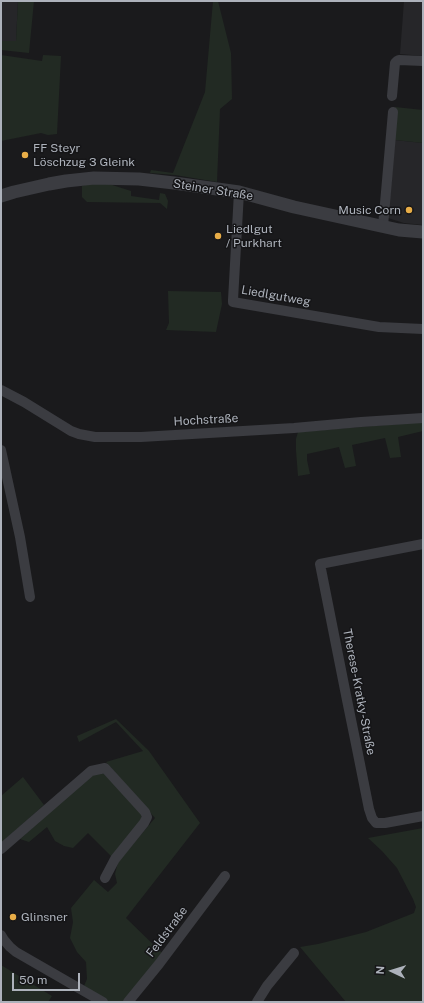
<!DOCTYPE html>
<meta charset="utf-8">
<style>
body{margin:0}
#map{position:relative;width:424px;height:1003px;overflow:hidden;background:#1a1a1c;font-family:"Public Sans",sans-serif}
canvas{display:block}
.frame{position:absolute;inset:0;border:2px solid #adb2bb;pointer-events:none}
.north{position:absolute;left:372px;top:951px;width:40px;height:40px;-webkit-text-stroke:3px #151517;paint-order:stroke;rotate:274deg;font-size:11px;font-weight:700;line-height:16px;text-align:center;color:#adb2bb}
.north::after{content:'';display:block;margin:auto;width:14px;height:18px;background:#adb2bb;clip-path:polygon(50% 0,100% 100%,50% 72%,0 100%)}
.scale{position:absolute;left:12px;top:973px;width:68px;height:18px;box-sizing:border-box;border:2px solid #adb2bb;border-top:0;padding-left:5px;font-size:12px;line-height:14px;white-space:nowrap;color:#adb2bb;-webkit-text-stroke:3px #151517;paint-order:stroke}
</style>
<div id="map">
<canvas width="424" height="1003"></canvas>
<div class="frame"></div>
<div class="north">N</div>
<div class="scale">50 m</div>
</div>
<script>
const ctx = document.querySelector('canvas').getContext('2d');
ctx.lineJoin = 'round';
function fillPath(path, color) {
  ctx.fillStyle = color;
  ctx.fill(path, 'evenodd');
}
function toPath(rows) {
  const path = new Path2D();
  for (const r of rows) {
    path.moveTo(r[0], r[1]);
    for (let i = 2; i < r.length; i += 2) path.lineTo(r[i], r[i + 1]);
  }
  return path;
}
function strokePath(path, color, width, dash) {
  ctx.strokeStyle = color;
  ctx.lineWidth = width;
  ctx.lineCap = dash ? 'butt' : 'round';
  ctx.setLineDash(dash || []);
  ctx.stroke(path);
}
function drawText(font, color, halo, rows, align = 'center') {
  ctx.font = font + ' "Public Sans",sans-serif';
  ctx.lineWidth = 3;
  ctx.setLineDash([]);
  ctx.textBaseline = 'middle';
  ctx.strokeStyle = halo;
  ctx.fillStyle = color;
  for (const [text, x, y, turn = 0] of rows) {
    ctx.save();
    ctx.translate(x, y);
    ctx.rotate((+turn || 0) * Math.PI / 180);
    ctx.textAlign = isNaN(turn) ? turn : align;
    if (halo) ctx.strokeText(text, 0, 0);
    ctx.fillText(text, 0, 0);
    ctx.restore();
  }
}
const built = toPath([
 [1,1,18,1,16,41,1,41],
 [404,1,423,1,423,56,400,54],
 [395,140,423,143,423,225,404,223,388,218]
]);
const green = toPath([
 [18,1,34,1,29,53,1,50,1,41,16,41],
 [213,1,218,1,231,53,232,99,220,109,217,182,175,175,150,173,151,170,173,173,205,92],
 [1,55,42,61,43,55,61,56,57,134,48,135,41,133,1,141],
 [395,107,423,110,423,143,395,140,386,218],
 [88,184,109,184,131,191,131,196,159,200,160,193,165,194,168,201,167,209,160,203,87,202,82,197,82,186],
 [168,291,221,292,222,304,216,332,166,330,169,323],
 [423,422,423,431,398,437,401,457,390,458,385,438,352,445,356,466,345,468,339,447,307,454,307,460,310,474,298,476,296,450,296,439,298,432],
 [116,719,149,751,200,823,126,918,162,953,124,1002,109,1002,84,986,87,979,86,962,77,952,70,938,73,922,71,908,94,880,108,892,117,883,115,874,118,862,155,818,106,762,143,751,116,722,79,742,77,736],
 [97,773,102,773,107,774,141,813,142,822,112,857,88,833,73,848,64,846,55,841,47,827,29,842,20,839,88,777],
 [23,777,44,805,1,843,1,796],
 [423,828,423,1002,346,1002,300,947,318,944,366,932,414,913,416,907,413,899,397,868,382,851,368,838],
 [1,965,52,996,48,1002,1,1002]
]);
const minor = toPath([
 [392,96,395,63,397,61,399,60,423,61],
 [239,192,233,300,233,302,379,327,423,329],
 [383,226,393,112],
 [1,390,24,402,71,431,79,434,95,437,141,437,294,428,361,422,423,418],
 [1,450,20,537,30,597],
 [423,544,320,564,347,700,356,744,369,809,372,818,376,823,385,823,423,816],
 [1,849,91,771,105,768,145,812,147,817,144,823,115,859,105,878],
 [1,935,4,940,10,947,16,952,103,1002],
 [128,1002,159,964,225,876],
 [257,1002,267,986,294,953]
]);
const tertiary = toPath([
 [1,196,14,192,49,184,66,181,94,178,139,179,174,183,239,192,294,207,399,230,423,232]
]);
const markers = [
 [25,155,4,"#e8ad47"],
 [409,210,4,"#e8ad47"],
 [218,236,4,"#e8ad47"],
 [13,917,4,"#e8ad47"]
];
const poiNames = [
 ["FF Steyr",33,148],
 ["Löschzug 3 Gleink",33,162],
 ["Music Corn",401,210,"right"],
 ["Liedlgut",226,229],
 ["/ Purkhart",226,243],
 ["Glinsner",21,917]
];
const streetNames = [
 ["Steiner Straße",213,190,9],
 ["Liedlgutweg",276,296,10],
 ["Hochstraße",206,420,-3],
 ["Therese-Kratky-Straße",359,692,79],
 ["Feldstraße",167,932,-53]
];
fillPath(built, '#262629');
fillPath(green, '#222a23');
strokePath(minor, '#3b3c41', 10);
strokePath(tertiary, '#3b3c41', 13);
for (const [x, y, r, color] of markers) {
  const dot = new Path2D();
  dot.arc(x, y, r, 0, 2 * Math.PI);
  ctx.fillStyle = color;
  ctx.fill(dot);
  strokePath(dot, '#151517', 1.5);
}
drawText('12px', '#adb2bb', '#151517', poiNames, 'left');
drawText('12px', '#adb2bb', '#151517', streetNames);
</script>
